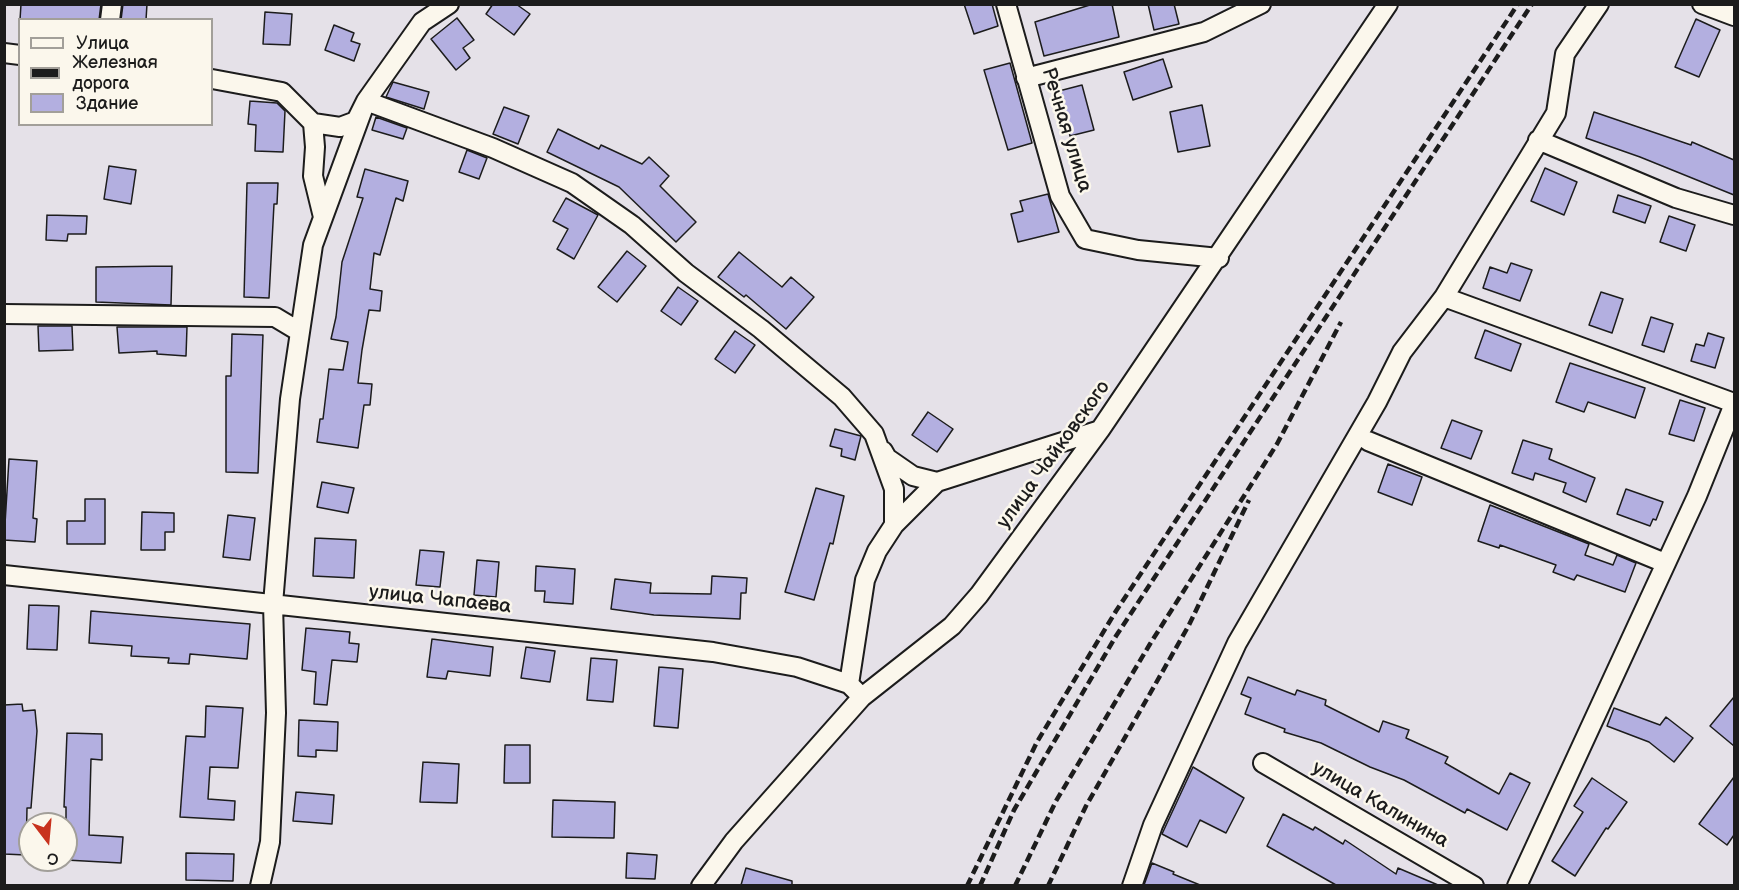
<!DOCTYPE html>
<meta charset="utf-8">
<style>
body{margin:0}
#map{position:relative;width:1739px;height:890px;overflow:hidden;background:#e5e1e8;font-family:"Balsamiq Sans",sans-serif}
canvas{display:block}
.frame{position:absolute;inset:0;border:6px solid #1c1c1c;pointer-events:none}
.legend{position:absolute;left:18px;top:18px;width:195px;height:108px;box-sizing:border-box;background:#fbf7ec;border:2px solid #a29f99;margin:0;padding:8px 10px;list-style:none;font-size:18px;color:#1c1c1c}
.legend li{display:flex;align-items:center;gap:12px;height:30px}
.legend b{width:30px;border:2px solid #a29f99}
.north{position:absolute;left:18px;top:812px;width:60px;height:60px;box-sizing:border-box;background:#fbf7ec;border:2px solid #a29f99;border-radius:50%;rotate:164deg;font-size:16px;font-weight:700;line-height:24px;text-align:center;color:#1c1c1c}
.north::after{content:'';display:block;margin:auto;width:21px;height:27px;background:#c8321e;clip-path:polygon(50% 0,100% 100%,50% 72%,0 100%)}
</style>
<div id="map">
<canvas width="1739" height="890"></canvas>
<div class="frame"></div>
<ul class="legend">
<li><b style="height:8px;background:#fbf7ec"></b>Улица</li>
<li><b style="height:8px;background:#1c1c1c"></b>Железная дорога</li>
<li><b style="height:16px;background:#b3afe0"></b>Здание</li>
</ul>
<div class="north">С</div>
</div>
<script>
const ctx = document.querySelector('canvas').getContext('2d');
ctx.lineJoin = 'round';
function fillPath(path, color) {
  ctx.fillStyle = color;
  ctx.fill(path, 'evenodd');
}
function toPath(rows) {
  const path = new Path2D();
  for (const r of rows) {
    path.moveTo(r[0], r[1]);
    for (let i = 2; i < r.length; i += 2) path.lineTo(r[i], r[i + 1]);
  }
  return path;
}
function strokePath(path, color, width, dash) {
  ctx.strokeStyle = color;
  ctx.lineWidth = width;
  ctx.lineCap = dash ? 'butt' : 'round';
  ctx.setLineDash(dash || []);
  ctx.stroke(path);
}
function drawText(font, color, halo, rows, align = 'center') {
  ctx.font = font + ' "Balsamiq Sans",sans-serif';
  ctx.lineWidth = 5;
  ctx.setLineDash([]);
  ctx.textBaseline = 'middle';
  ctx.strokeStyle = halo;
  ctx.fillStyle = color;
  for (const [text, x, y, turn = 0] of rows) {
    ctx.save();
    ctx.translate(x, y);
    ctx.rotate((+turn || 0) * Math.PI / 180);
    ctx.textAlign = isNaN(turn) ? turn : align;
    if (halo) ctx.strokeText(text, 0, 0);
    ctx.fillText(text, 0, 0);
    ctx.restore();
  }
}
const building = toPath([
 [21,4,101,4,99,20,20,20,21,4],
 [123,4,147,4,146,20,121,20,123,4],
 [493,4,516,4,530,14,514,35,486,14,493,4],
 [964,4,992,4,998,26,974,34,964,4],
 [1093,4,1112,4,1119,37,1044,56,1035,22,1093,4],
 [1148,4,1174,4,1179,24,1154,30,1148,4],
 [265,12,292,14,290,45,263,44,265,12],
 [457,18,474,40,463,48,470,58,456,70,431,39,457,18],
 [1696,19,1720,30,1699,77,1675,67,1696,19],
 [334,25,354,33,351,41,360,44,354,61,325,50,334,25],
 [1163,59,1172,87,1133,100,1124,72,1163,59],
 [1010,63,1032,143,1008,150,984,70,1010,63],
 [393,82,429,92,424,109,386,97,393,82],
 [1082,85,1094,130,1070,136,1059,91,1082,85],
 [250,101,277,103,285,111,283,152,255,151,256,125,248,124,250,101],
 [1202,105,1210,146,1178,152,1170,112,1202,105],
 [504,107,529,116,518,144,493,134,504,107],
 [1594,112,1691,145,1692,142,1734,160,1734,195,1640,157,1586,138,1594,112],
 [376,117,407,128,403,139,372,130,376,117],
 [558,129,599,149,601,145,642,164,649,157,669,176,660,186,696,222,676,242,619,187,547,152,558,129],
 [467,150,487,158,479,179,459,172,467,150],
 [109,166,136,170,131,204,104,199,109,166],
 [1545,168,1577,182,1564,215,1531,201,1545,168],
 [365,169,408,181,403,201,396,198,380,255,374,253,370,289,382,291,380,311,369,310,362,350,358,383,372,384,370,405,364,405,358,448,317,442,320,419,323,419,329,369,343,370,348,342,331,339,336,317,342,262,363,198,357,197,365,169],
 [247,183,278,183,277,204,274,204,269,298,244,297,247,183],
 [1048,194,1059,232,1018,242,1011,214,1023,211,1020,201,1048,194],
 [1618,195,1651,206,1645,223,1613,212,1618,195],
 [566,198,598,215,574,259,557,249,568,229,553,221,566,198],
 [47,215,87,216,86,234,68,234,67,241,46,240,47,215],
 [1669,216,1695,225,1686,251,1660,242,1669,216],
 [627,251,646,266,617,302,598,287,627,251],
 [739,252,782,287,791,277,814,297,786,329,746,295,744,297,718,277,739,252],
 [1511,263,1532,270,1520,301,1483,288,1490,267,1507,273,1511,263],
 [172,266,171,305,96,302,96,267,172,266],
 [678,287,698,301,681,325,661,311,678,287],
 [1601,292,1623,299,1612,333,1589,325,1601,292],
 [1651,317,1673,324,1664,352,1642,345,1651,317],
 [38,326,72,326,73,350,39,351,38,326],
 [117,327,187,327,186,356,157,354,157,351,119,353,117,327],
 [1485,330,1521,344,1511,371,1475,358,1485,330],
 [735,331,755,345,735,373,715,359,735,331],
 [1708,333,1724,338,1715,368,1691,361,1696,344,1704,346,1708,333],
 [232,334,263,335,258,473,226,472,226,376,231,376,232,334],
 [1570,363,1645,388,1635,418,1588,402,1584,412,1556,402,1570,363],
 [1680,400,1705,408,1694,441,1669,434,1680,400],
 [928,412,953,429,937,452,912,435,928,412],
 [1452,420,1482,431,1471,459,1441,448,1452,420],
 [835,429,861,436,855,460,841,456,842,449,830,446,835,429],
 [1523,440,1552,449,1549,459,1595,478,1586,502,1563,492,1566,483,1535,473,1533,480,1512,473,1523,440],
 [9,459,37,461,33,518,37,519,35,542,4,540,9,459],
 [1388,464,1422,477,1412,505,1378,492,1388,464],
 [322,482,354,488,348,513,317,507,322,482],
 [816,488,844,496,833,544,830,543,814,600,785,592,816,488],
 [1626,489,1663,502,1656,520,1653,519,1650,526,1617,514,1626,489],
 [85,499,105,499,105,544,67,544,67,521,85,521,85,499],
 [1490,505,1589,544,1585,555,1613,565,1617,555,1636,563,1625,592,1577,575,1574,580,1553,572,1556,565,1500,545,1499,548,1478,541,1490,505],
 [142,512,174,513,174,532,165,532,165,550,141,550,142,512],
 [228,515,255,518,250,560,223,557,228,515],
 [315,538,356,540,354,578,313,576,315,538],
 [420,550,444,552,440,587,416,585,420,550],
 [477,560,499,562,496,597,474,595,477,560],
 [536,566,575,569,573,604,544,602,545,591,535,591,536,566],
 [712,576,747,578,746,593,741,593,740,619,654,615,611,609,615,579,651,583,650,593,711,594,712,576],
 [29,605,59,606,57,650,27,649,29,605],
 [91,611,250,624,247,659,190,654,189,664,168,663,169,658,131,656,132,646,89,643,91,611],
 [306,628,350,632,349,643,359,644,357,662,332,660,327,705,314,704,316,672,302,670,306,628],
 [432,639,493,647,490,676,448,671,446,679,427,677,432,639],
 [526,647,555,651,550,682,521,678,526,647],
 [591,658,617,660,613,702,587,700,591,658],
 [659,667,683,669,678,728,654,726,659,667],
 [1248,677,1295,695,1297,690,1326,700,1325,705,1379,732,1383,721,1409,730,1406,738,1448,757,1445,763,1499,794,1510,773,1530,783,1507,830,1467,809,1465,813,1404,780,1370,767,1321,743,1284,732,1285,729,1245,714,1251,698,1241,694,1248,677],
 [1734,697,1734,746,1710,726,1734,697],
 [22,704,23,711,35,710,37,731,31,808,27,808,26,855,4,854,4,705,22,704],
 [206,706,243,708,238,768,210,767,208,799,235,801,234,820,180,817,186,736,205,737,206,706],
 [1614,708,1660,725,1666,717,1693,738,1674,762,1649,742,1607,726,1614,708],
 [299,720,338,722,337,751,316,750,316,757,298,756,299,720],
 [67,733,102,734,102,760,91,759,89,835,123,837,121,863,66,860,66,807,64,807,67,733],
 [505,745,530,745,530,783,504,783,505,745],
 [423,762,459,764,457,803,420,802,423,762],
 [1193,767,1244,798,1226,833,1200,820,1187,847,1162,834,1193,767],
 [1734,777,1734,835,1727,845,1699,824,1734,777],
 [1592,778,1627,802,1608,829,1606,828,1575,876,1552,861,1583,812,1574,806,1592,778],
 [296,792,334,795,332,824,293,821,296,792],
 [553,800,615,802,614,838,552,837,553,800],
 [1283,814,1313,830,1315,827,1343,844,1345,840,1396,874,1398,868,1438,885,1336,885,1267,846,1283,814],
 [186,853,234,854,233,881,186,880,186,853],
 [627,853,657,855,655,879,626,878,627,853],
 [1152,863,1174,872,1173,874,1200,885,1144,885,1152,863],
 [746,868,792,881,792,885,741,885,746,868]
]);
const street = toPath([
 [1006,4,1060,196,1085,239,1138,250,1219,258],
 [1702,4,1734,16],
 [110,20,112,4],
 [4,53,20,55],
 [1026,78,1204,32,1261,4],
 [212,79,282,92,313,123,340,127,356,121,366,101,493,148,572,183,632,225,686,273,761,329,842,397,874,434,894,489,894,525,877,551,865,580,849,684],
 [313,123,315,147,313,176,323,217],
 [1538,140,1676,198,1734,215],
 [1444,297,1734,403],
 [4,314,275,317,300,332],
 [1368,441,1665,563],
 [883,451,887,458,913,476,937,482,1100,430],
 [894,525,937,482],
 [4,575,713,652,797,667,849,684,858,693],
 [1263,763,1474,886],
 [260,886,270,842,276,713,273,604,290,399,313,245,366,101,422,22,449,4],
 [701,886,734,841,862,697,952,626,979,595,1100,430,1388,4],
 [1132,886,1153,825,1237,643,1377,402,1402,352,1444,297,1556,113,1565,54,1599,4],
 [1517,886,1697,496,1734,404]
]);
const rail = toPath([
 [967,886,1037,742,1116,611,1518,4],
 [980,886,1014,810,1116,636,1532,4],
 [1015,886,1056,801,1150,644,1277,444,1341,322],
 [1048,886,1086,806,1189,625,1249,500]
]);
const streetNames = [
 ["Речная улица",1066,130,73],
 ["улица Чайковского",1054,455,-54],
 ["улица Чапаева",440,600,6],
 ["улица Калинина",1380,805,30]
];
fillPath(building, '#b3afe0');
strokePath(building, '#1c1c1c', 1.5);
strokePath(street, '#1c1c1c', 22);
strokePath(street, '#fbf7ec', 18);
strokePath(rail, '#1c1c1c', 4.5, [9, 4.5]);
drawText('20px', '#1c1c1c', '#fbf7ec', streetNames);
</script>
